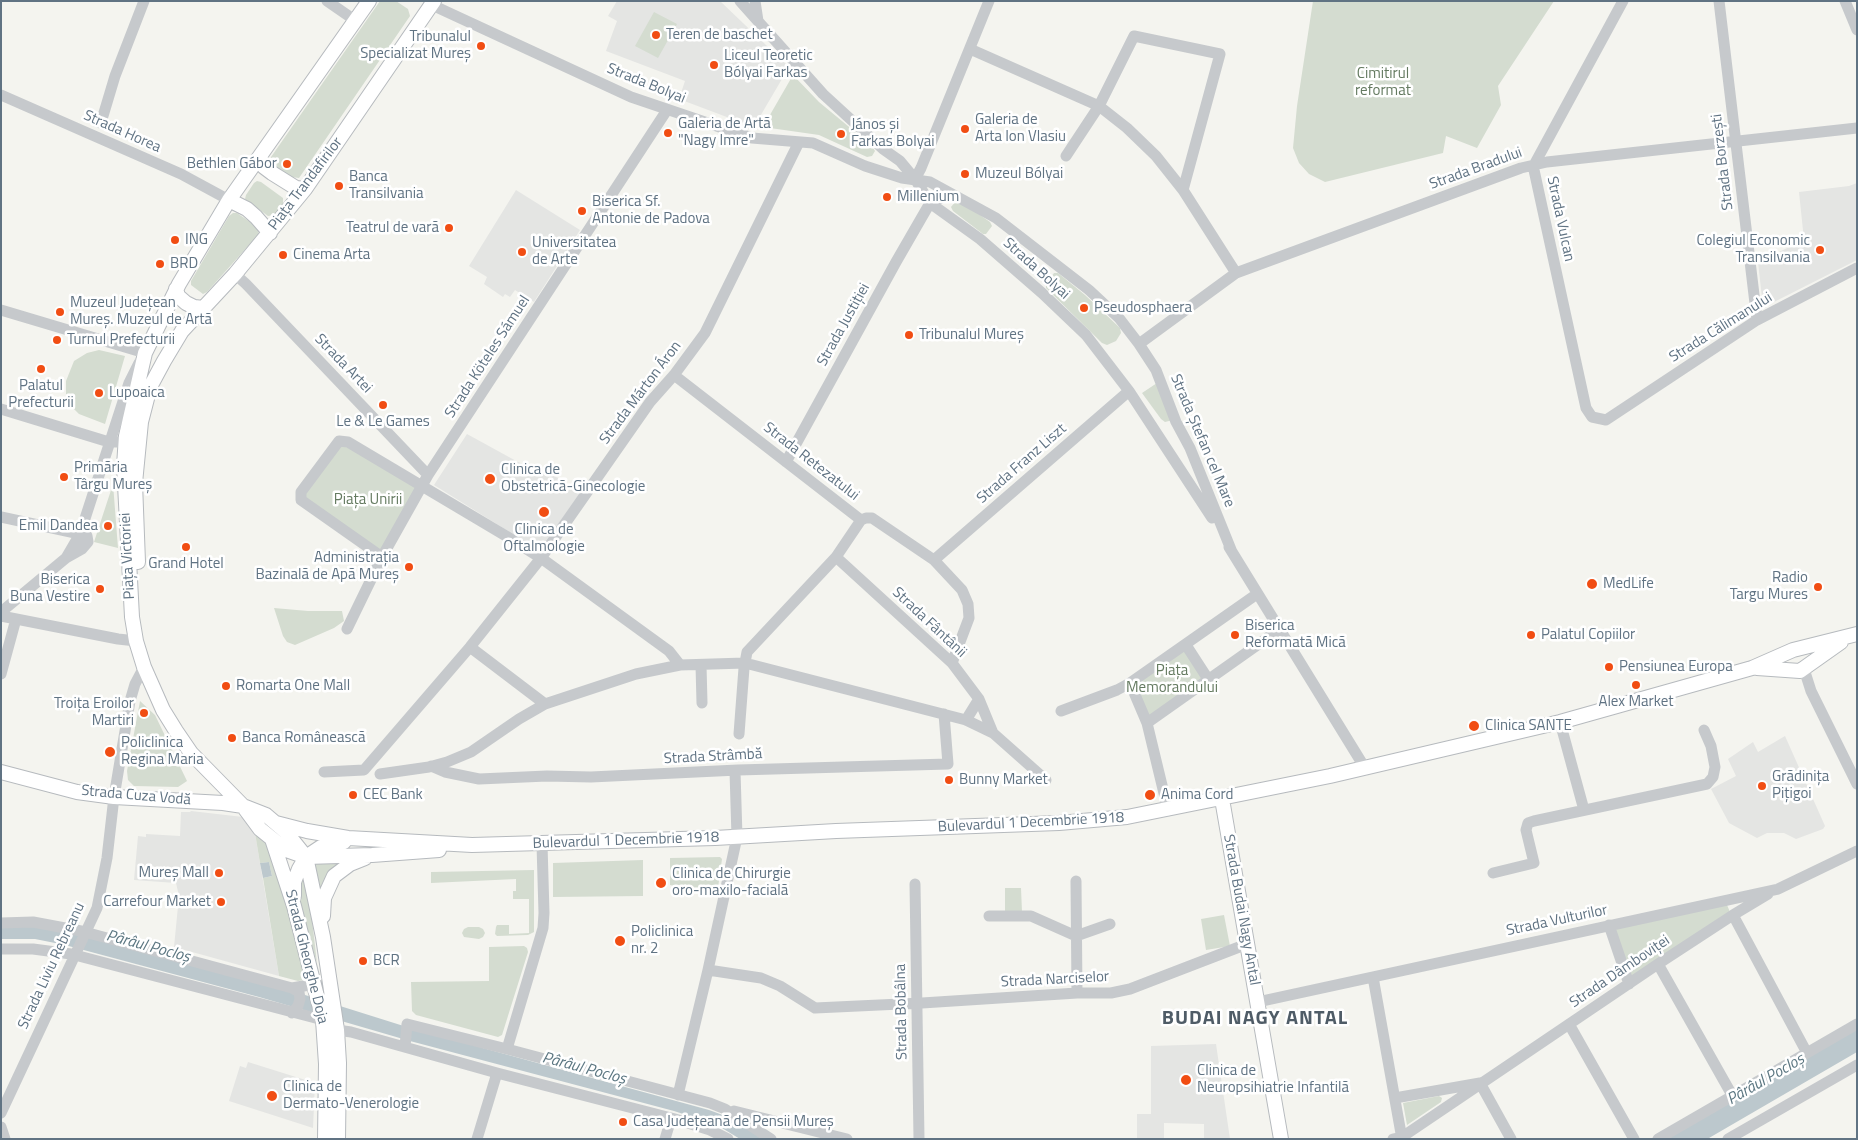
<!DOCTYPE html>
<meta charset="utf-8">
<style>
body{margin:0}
#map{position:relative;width:1858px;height:1140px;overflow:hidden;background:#f4f4ef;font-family:"Titillium Web",sans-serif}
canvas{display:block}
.frame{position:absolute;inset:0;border:2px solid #607383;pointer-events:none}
</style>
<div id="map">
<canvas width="1858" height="1140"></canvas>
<div class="frame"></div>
</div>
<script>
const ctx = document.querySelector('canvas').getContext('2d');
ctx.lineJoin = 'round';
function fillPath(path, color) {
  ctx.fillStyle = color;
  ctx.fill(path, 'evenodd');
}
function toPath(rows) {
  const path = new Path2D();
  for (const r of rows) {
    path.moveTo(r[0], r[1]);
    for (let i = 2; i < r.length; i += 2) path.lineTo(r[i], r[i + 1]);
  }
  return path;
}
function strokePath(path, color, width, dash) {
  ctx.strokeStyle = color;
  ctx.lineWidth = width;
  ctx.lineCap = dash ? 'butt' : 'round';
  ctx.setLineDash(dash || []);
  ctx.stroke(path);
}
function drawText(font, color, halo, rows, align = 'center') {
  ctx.font = font + ' "Titillium Web",sans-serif';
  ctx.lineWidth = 5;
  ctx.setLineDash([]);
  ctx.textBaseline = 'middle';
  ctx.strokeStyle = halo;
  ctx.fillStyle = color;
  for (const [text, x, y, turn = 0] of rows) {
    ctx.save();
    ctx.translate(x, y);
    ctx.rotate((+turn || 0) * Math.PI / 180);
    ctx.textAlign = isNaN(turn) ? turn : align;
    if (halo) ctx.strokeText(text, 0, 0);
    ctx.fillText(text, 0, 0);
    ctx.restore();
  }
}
const built = toPath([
 [617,1,720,1,789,67,755,125,740,122,679,99,685,81,606,51,617,21,608,16],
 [1857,183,1857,260,1772,303,1766,302,1762,298,1758,262,1804,240,1799,192,1849,186],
 [516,190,580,230,534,302,515,290,510,297,505,294,503,297,484,284,487,277,469,266],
 [467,434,518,462,561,479,580,493,540,551,434,485],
 [1785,736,1825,826,1823,829,1796,839,1784,833,1767,833,1757,838,1729,823,1711,789,1736,776,1728,759,1753,742,1758,752],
 [191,811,243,817,254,827,279,976,174,947,179,896,176,883,134,880,138,836,146,837,146,834,180,836,181,812,190,812],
 [1216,1044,1230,1139,1204,1139,1204,1124,1164,1123,1164,1139,1137,1139,1137,1114,1151,1114,1151,1046],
 [248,1062,315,1083,313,1128,229,1101,240,1066,246,1068]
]);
const green = toPath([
 [380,1,396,1,408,9,410,16,299,178,291,177,273,166,271,162,271,157],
 [1313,1,1554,1,1498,86,1501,105,1477,148,1446,136,1443,153,1325,182,1309,174,1299,163,1293,148,1297,106],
 [654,12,677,24,658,58,635,46],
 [793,75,819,102,872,146,875,151,872,156,867,157,819,135,763,127],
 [257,181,261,182,283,198,283,204,275,215,268,216,245,199,246,195,254,183],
 [956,201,960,201,990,222,992,226,986,234,983,234,953,211,951,207],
 [233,213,237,213,256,226,259,230,258,235,207,292,203,294,191,285,191,281,229,216],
 [1054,273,1058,273,1085,295,1120,328,1121,333,1116,341,1107,345,1102,343,1046,288,1046,284],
 [99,350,125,356,105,424,79,414,72,407,66,394,66,381,74,361,87,353],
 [1157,383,1172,420,1169,421,1165,422,1161,419,1142,393],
 [337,442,422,486,382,557,303,502,301,492],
 [113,484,118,548,94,542],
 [274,608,308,611,342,611,344,621,334,628,295,645,287,642,283,636],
 [1190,646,1211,674,1148,719,1133,685],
 [140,701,155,715,187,781,178,787,134,786,128,780,127,771],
 [254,827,264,839,271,854,306,971,304,980,298,981,279,976,263,878,272,876,269,862,260,863],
 [720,857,722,859,717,895,670,885,670,858],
 [643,860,643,896,553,897,553,863],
 [314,863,341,863,325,879,320,891],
 [303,869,311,911,317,963,299,903,298,885],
 [534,870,534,932,528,935,497,936,495,934,496,927,497,925,509,925,509,934,529,933,529,899,513,899,513,891,516,891,516,879,431,883,431,872],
 [1005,888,1021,888,1022,912,1005,912],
 [1727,905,1730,912,1632,979,1614,928],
 [1224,915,1230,946,1206,950,1201,919],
 [468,927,479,927,483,929,485,933,483,937,479,939,464,937,462,933,464,929],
 [524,946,527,948,528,952,502,1035,498,1037,416,1015,412,1011,411,982,489,981,489,947],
 [1439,1096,1442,1098,1441,1102,1407,1125,1403,1103]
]);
const water = toPath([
 [269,862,272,876,263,878,260,863],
 [1,924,41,925,286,989,410,1028,709,1110,731,1118,762,1139,740,1139,717,1125,674,1111,410,1041,259,997,65,945,35,939,1,939],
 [1857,1028,1857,1052,1709,1138,1664,1139]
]);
const minorTunnel = toPath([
 [98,128,103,116]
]);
const minor = toPath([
 [327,1,356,21],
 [740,1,823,94,883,149,900,161,915,179,930,203,980,239,1042,293,1086,335,1129,391,1212,518],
 [755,1,758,21],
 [1623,1,1534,165,1534,170,1584,399,1586,408,1592,417,1606,420,1757,320,1857,268],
 [1719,1,1757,320],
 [1845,1,1857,30],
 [432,5,631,97,752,138,813,143,865,166,902,178,930,182,996,218,1089,290,1119,318,1139,344,1156,370,1176,422,1190,448,1232,552],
 [970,49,1099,106,1127,128,1156,156,1183,190,1236,273],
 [1,95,181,174,229,200],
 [103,116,115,76,144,1],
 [1066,156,1099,106,1134,36,1220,54,1183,190],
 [915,179,921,168,989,1],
 [235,274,246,284,428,475],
 [1,310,145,353],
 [1139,344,1236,273,1521,168,1547,162,1857,128],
 [674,375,861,520],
 [1,409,109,442,120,442,133,436],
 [786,462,896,262,930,203,950,194],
 [1,517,80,534,87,536,88,542,82,549,66,558,1,612],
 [861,520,866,518,872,518,934,560,962,590,968,604,969,618,952,663],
 [1229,547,1365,768],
 [382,557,301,500,301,492,339,441,348,442,506,536,541,558,669,651,680,665],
 [836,557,952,663,979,699,993,733],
 [66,558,80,534,129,383,139,363],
 [934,560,1129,391],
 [1257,594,1130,683,1147,723,1280,629],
 [1,616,118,639,136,641],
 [347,629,382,557,428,475,667,110],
 [1186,645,1208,679],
 [470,647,545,704],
 [701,665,702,703],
 [1804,669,1811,691,1857,784],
 [1,674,16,619],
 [1061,711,1117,690,1130,683],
 [966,720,979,699],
 [1560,722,1584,810],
 [1147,723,1168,810],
 [739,734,744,668,747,652,836,557,861,520],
 [431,766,445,772,479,779,547,776,591,777,738,770,948,764,944,714],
 [324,772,364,770,470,647,541,558,650,402,674,375,705,333,799,142],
 [380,774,429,767,447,762,471,752,519,719,545,704,636,674,680,665,745,663,966,720,993,733,1046,780],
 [1493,873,1534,863,1526,830,1528,823,1534,821,1707,784,1713,777,1715,767,1711,746,1704,730],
 [1076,881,1077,993],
 [915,884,919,1139],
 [1733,915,1807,1053],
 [989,916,1031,916,1076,936,1110,924],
 [1,923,33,922,81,931,292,988,315,984],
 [1609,925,1629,984],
 [1,949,33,949,71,954,323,1020],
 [1658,964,1732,1095],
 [708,970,761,978,780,986,815,1008,922,1003,1077,993,1111,993,1130,989,1247,944],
 [1373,977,1402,1139],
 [1257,1002,1778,889,1857,851],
 [292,1013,298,1006,300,999,299,992,292,988],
 [1569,1024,1634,1139],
 [337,1030,351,1032,497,1073,675,1119,710,1130,728,1139],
 [405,1047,407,1024,507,1049,710,1103,725,1109,771,1139],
 [507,1049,543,928,544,913,542,844],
 [678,1095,708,970,737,837,735,771],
 [1395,1098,1480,1083,1511,1139],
 [734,1111,847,1139],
 [1,1113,97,908,107,858,114,797,130,701,135,684,144,667],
 [1,1127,5,1139],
 [477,1139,497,1073],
 [665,1139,671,1119],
 [1393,1139,1402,1137,1658,964,1733,915,1768,894],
 [1658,1139,1857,1024],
 [1728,1139,1857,1065]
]);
const major = toPath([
 [369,1,229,200,179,284,145,353,126,436,124,466,132,617,136,641,144,667,163,710,176,731,191,753,243,806,260,829,286,850,306,857,372,855,439,850],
 [260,157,264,167,272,173,296,188,305,189],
 [229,200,247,209,256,217,270,233],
 [176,289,178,296,186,303,194,307,204,308],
 [138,562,135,483,141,422,150,387,164,361,182,331,235,274,305,189,434,1],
 [1757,668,1800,671,1841,642],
 [1,772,77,792,114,797,223,803,243,806,266,815,286,832,306,857,323,937,337,1030,339,1063,338,1139],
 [1222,799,1281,1139],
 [276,823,307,831,348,838,472,845,715,838,836,831,1059,823,1127,817,1330,776,1560,722,1752,668,1793,650,1857,634],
 [272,839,294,906,323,1020,326,1064,325,1139],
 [294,896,294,882,299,869,306,857,321,847,344,842],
 [323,916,324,898,334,876,350,864,365,858]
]);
const markers = [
 [656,35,5,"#f14d13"],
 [481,46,5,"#f14d13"],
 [714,65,5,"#f14d13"],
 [965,129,5,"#f14d13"],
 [668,133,5,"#f14d13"],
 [841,134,5,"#f14d13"],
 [287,164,5,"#f14d13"],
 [965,174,5,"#f14d13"],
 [339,186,5,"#f14d13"],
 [887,197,5,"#f14d13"],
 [582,211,5,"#f14d13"],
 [449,228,5,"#f14d13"],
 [175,240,5,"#f14d13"],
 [1820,250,5,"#f14d13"],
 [522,252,5,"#f14d13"],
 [283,255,5,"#f14d13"],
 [160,264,5,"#f14d13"],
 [1084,308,5,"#f14d13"],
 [60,312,5,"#f14d13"],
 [909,335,5,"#f14d13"],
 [57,340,5,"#f14d13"],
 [41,369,5,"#f14d13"],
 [99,393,5,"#f14d13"],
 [383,405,5,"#f14d13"],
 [64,477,5,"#f14d13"],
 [490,479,6,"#f14d13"],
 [544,512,6,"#f14d13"],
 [108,526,5,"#f14d13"],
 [186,547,5,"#f14d13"],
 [409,567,5,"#f14d13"],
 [1592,584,6,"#f14d13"],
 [1818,587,5,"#f14d13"],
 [100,589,5,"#f14d13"],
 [1235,635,5,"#f14d13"],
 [1531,635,5,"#f14d13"],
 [1609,667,5,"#f14d13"],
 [1636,685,5,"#f14d13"],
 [226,686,5,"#f14d13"],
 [144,713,5,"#f14d13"],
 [1474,726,6,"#f14d13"],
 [232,738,5,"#f14d13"],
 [110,752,6,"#f14d13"],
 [949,780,5,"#f14d13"],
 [1762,786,5,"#f14d13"],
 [353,795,5,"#f14d13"],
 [1150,795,6,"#f14d13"],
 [219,873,5,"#f14d13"],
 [661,883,6,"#f14d13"],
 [221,902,5,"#f14d13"],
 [620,941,6,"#f14d13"],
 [363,961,5,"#f14d13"],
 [1186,1080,6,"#f14d13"],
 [272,1096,6,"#f14d13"],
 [623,1122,5,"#f14d13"]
];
const poiNames = [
 ["Teren de baschet",666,35],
 ["Tribunalul",471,37,"right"],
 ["Specializat Mureș",471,54,"right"],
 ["Liceul Teoretic",724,56],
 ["Bólyai Farkas",724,73],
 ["Galeria de",975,120],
 ["Arta Ion Vlasiu",975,137],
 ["Galeria de Artă",678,124],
 ["\"Nagy Imre\"",678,141],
 ["János și",851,125],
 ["Farkas Bolyai",851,142],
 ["Bethlen Gábor",277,164,"right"],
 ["Muzeul Bólyai",975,174],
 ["Banca",349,177],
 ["Transilvania",349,194],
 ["Millenium",897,197],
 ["Biserica Sf.",592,202],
 ["Antonie de Padova",592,219],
 ["Teatrul de vară",439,228,"right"],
 ["ING",185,240],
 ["Colegiul Economic",1810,241,"right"],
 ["Transilvania",1810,258,"right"],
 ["Universitatea",532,243],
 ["de Arte",532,260],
 ["Cinema Arta",293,255],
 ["BRD",170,264],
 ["Muzeul Județean",70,303],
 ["Mureș. Muzeul de Artă",70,320],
 ["Pseudosphaera",1094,308],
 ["Tribunalul Mureș",919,335],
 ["Turnul Prefecturii",67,340],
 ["Palatul",41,386,"center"],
 ["Prefecturii",41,403,"center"],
 ["Lupoaica",109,393],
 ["Le & Le Games",383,422,"center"],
 ["Primăria",74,468],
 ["Târgu Mureș",74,485],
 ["Clinica de",501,470],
 ["Obstetrică-Ginecologie",501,487],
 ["Emil Dandea",98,526,"right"],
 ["Clinica de",544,530,"center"],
 ["Oftalmologie",544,547,"center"],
 ["Administrația",399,558,"right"],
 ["Bazinală de Apă Mureş",399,575,"right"],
 ["Grand Hotel",186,564,"center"],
 ["Radio",1808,578,"right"],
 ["Targu Mures",1808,595,"right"],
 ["Biserica",90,580,"right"],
 ["Buna Vestire",90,597,"right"],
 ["MedLife",1603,584],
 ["Biserica",1245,626],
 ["Reformată Mică",1245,643],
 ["Palatul Copiilor",1541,635],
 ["Pensiunea Europa",1619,667],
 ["Romarta One Mall",236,686],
 ["Alex Market",1636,702,"center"],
 ["Troița Eroilor",134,704,"right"],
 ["Martiri",134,721,"right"],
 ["Clinica SANTE",1485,726],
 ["Banca Românească",242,738],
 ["Policlinica",121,743],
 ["Regina Maria",121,760],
 ["Grădinița",1772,777],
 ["Pițigoi",1772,794],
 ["Bunny Market",959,780],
 ["CEC Bank",363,795],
 ["Anima Cord",1161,795],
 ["Mureș Mall",209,873,"right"],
 ["Clinica de Chirurgie",672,874],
 ["oro-maxilo-facială",672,891],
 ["Carrefour Market",211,902,"right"],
 ["Policlinica",631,932],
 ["nr. 2",631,949],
 ["BCR",373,961],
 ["Clinica de",1197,1071],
 ["Neuropsihiatrie Infantilă",1197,1088],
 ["Clinica de",283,1087],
 ["Dermato-Venerologie",283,1104],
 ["Casa Județeană de Pensii Mureș",633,1122]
];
const parkNames = [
 ["Cimitirul",1383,74],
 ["reformat",1383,91],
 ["Piața Unirii",368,500],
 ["Piața",1172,671],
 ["Memorandului",1172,688]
];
const streetNames = [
 ["Strada Bolyai",646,84,22],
 ["Strada Horea",122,132,24],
 ["Strada Borzești",1723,162,-97],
 ["Strada Bradului",1476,169,-20],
 ["Piața Trandafirilor",306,184,-53],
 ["Strada Vulcan",1560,219,78],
 ["Strada Bolyai",1036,269,42],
 ["Strada Justiției",844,325,-61],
 ["Strada Călimanului",1721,328,-32],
 ["Strada Köteles Sámuel",488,357,-57],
 ["Strada Artei",343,364,46],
 ["Strada Márton Áron",641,393,-53],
 ["Strada Ștefan cel Mare",1202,441,67],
 ["Strada Retezatului",811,462,38],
 ["Strada Franz Liszt",1022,464,-41],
 ["Piața Victoriei",128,556,-93],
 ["Strada Fântânii",929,623,43],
 ["Strada Strâmbă",713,757,-3],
 ["Strada Cuza Vodă",136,796,5],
 ["Bulevardul 1 Decembrie 1918",1031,823,-3],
 ["Bulevardul 1 Decembrie 1918",626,841,-2],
 ["Strada Budai Nagy Antal",1241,910,80],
 ["Strada Vulturilor",1557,921,-12],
 ["Strada Gheorghe Doja",306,957,76],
 ["Strada Liviu Rebreanu",52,966,-65],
 ["Strada Dâmboviței",1620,972,-34],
 ["Strada Narciselor",1055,980,-3],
 ["Strada Bobâlna",902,1012,-91]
];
const waterNames = [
 ["Pârâul Pocloș",148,947,15],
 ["Pârâul Pocloș",584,1069,15],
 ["Pârâul Pocloș",1766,1080,-30]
];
const districtNames = [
 ["BUDAI NAGY ANTAL",1255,1019]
];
fillPath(built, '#e4e5e3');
fillPath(green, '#d4dcd0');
fillPath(water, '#bcc8cd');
strokePath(minorTunnel, '#cfd4d4', 11, [11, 5.5]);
strokePath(major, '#b6babe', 16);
strokePath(minor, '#c6c9cc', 11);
strokePath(major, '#fff', 14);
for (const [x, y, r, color] of markers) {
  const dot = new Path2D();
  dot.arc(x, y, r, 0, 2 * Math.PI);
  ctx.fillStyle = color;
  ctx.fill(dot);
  strokePath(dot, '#fff', 2);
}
drawText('15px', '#607383', '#fff', poiNames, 'left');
drawText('15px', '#647a60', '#fff', parkNames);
drawText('15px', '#607383', '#fff', streetNames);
drawText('italic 16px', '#5b7681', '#fff', waterNames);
ctx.letterSpacing = '1px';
drawText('bold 20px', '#4f5c67', '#fff', districtNames);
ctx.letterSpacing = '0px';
</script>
